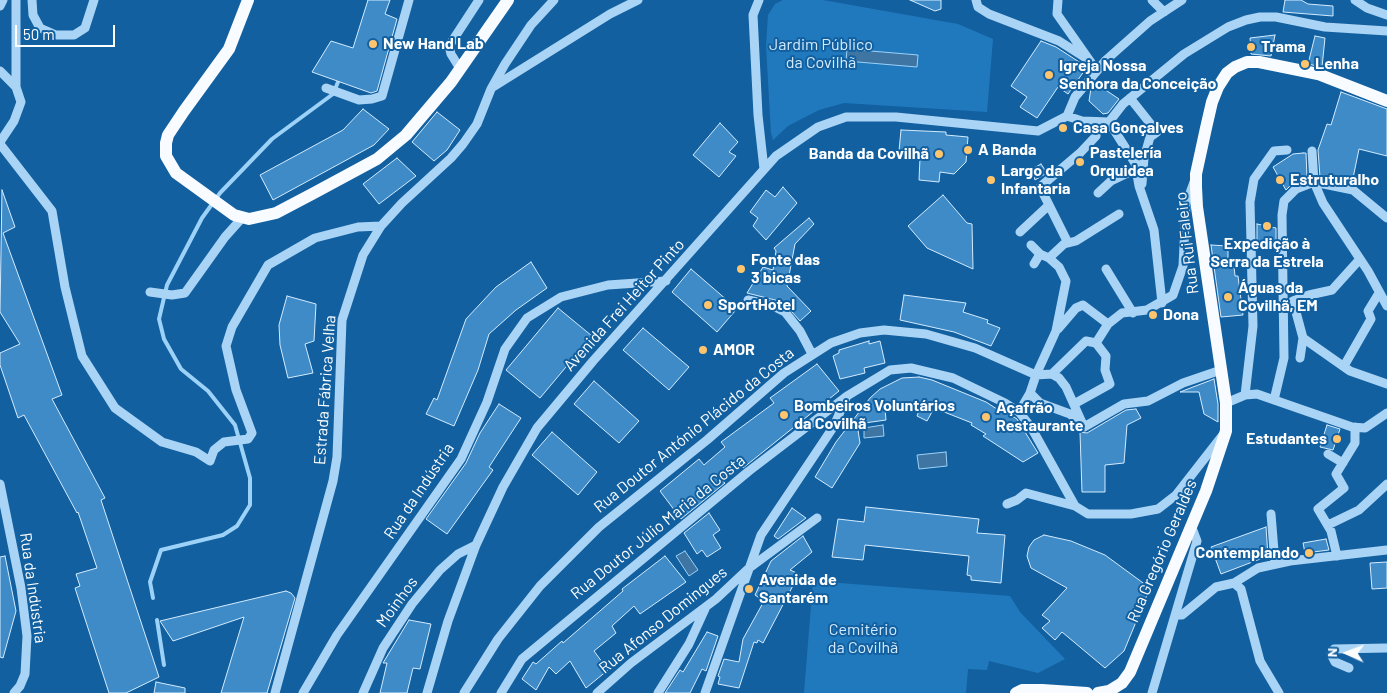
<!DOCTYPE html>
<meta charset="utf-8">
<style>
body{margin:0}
#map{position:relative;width:1387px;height:693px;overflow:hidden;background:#1260a0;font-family:Barlow,sans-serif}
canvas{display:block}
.north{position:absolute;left:1322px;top:628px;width:50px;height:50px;-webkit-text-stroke:4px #1260a0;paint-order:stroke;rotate:272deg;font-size:14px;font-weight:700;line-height:20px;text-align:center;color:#fff}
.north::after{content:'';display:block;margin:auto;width:18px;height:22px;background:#fff;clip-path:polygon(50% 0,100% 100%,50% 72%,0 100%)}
.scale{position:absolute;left:15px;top:25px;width:100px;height:22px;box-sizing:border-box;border:2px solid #fff;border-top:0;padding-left:6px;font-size:15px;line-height:18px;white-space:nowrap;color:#fff;-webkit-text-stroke:4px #1260a0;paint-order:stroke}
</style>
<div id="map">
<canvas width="1387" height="693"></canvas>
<div class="north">N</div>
<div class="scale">50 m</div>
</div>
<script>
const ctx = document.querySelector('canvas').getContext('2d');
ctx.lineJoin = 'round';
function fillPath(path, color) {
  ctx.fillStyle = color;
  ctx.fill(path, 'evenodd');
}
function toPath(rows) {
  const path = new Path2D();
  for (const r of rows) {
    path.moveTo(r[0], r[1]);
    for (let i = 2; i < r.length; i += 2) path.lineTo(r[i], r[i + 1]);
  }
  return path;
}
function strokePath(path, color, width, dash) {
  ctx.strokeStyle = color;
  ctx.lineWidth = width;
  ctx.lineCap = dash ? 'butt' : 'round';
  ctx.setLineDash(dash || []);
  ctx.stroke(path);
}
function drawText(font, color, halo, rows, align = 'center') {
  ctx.font = font + ' Barlow,sans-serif';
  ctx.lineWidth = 4;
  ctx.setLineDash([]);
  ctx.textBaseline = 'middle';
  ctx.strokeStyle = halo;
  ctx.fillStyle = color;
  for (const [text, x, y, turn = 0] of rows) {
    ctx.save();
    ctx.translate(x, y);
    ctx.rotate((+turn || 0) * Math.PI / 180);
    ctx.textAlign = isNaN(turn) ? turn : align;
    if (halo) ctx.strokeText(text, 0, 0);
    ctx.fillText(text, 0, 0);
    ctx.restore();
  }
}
const green = toPath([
 [783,0,823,0,958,24,993,39,987,112,844,103,819,110,788,126,773,140,771,133,766,46,768,15,775,4],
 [813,581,1010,596,1020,612,1065,659,1038,673,989,661,987,670,968,669,966,693,804,693]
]);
const water = toPath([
 [847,49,918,55,917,67,846,61,847,49],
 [883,425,884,436,864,438,864,428,883,425],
 [946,452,947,466,919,469,917,455,946,452],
 [685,551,698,570,689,576,676,556,685,551]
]);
const stream = toPath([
 [153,598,150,582,161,550,223,535,237,526,250,505,250,478,235,425,208,391,181,369,164,339,159,319,167,285,202,218,220,193,272,139,333,94,338,82],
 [157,620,164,665]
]);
const building = toPath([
 [368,0,390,0,385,14,397,19,377,91,371,93,312,72,331,41,353,48,368,0],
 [910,0,941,0,941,9,935,11,910,0],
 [1285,0,1301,0,1308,4,1333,6,1333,16,1283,12,1285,0],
 [1275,35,1271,56,1251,54,1250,38,1275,35],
 [1315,36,1325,38,1322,67,1308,64,1315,36],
 [1041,41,1056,47,1087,67,1068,94,1058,87,1037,118,1020,107,1027,97,1011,86,1041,41],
 [1095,83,1119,99,1108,113,1103,114,1089,101,1091,88,1095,83],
 [1341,92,1387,109,1387,156,1359,149,1352,183,1320,177,1318,150,1327,124,1331,125,1341,92],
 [363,109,389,129,374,145,273,200,260,175,343,130,363,109],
 [437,112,460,130,447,150,434,161,412,142,437,112],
 [720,123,738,142,729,152,736,156,719,177,693,155,720,123],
 [901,130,946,132,946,135,968,137,966,162,954,174,940,172,939,182,919,180,920,158,911,157,911,152,899,151,901,130],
 [1303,153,1306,153,1307,178,1293,183,1286,190,1273,167,1293,154,1303,153],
 [397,158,416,176,379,204,363,184,397,158],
 [1041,164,1047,173,1035,180,1032,169,1041,164],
 [783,187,797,203,766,240,753,226,758,218,750,212,766,190,775,197,783,187],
 [2,190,15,227,3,233,62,395,52,399,105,498,101,500,159,677,126,693,109,693,75,588,80,586,76,574,97,568,78,512,77,513,24,415,18,418,0,365,0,353,20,344,0,312,2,190],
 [943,195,967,223,972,224,973,269,927,248,908,226,943,195],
 [809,218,814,224,795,244,787,286,811,311,800,321,783,302,747,293,763,267,773,270,776,251,774,248,809,218],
 [1257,224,1276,228,1276,247,1257,247,1257,224],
 [1211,245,1228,246,1228,266,1234,266,1235,276,1238,276,1243,315,1221,317,1211,245],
 [531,262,547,288,516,310,489,334,478,370,454,426,426,414,434,398,437,400,466,319,496,287,531,262],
 [691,269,735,307,735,311,717,332,672,292,691,269],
 [904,295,966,303,963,312,988,320,987,323,1000,328,991,346,954,332,900,320,904,295],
 [287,296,316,304,314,341,305,344,313,373,288,378,280,345,279,325,287,296],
 [558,308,592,336,540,398,506,370,558,308],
 [643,328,689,367,669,390,623,350,643,328],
 [869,341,869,344,880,341,885,363,864,368,865,373,840,379,833,356,839,353,839,350,869,341],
 [817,364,839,391,743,468,738,462,720,479,725,483,681,519,660,491,699,459,704,465,725,447,721,442,774,403,770,398,817,364],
 [919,377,932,380,986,402,1000,411,1003,410,1017,419,1038,453,1023,462,983,436,986,434,971,425,972,423,934,408,927,421,917,416,921,405,885,409,886,420,857,424,860,443,832,488,815,477,836,442,870,398,880,389,902,378,919,377],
 [1214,379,1218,404,1218,422,1204,414,1199,392,1180,392,1214,379],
 [594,381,639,421,619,443,574,404,594,381],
 [499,404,521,418,489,467,493,470,447,534,426,519,466,463,480,433,499,404],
 [1136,409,1141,418,1127,425,1124,463,1105,465,1105,492,1082,492,1080,432,1087,433,1126,410,1136,409],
 [1327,425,1340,429,1333,450,1320,447,1327,425],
 [552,432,597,472,578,495,532,455,552,432],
 [866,507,979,519,977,533,1005,535,1001,583,971,580,971,576,967,575,969,556,865,545,863,560,832,557,838,519,864,522,866,507],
 [792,508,806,518,778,539,774,536,792,508],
 [709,513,720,530,713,535,721,548,707,557,702,550,697,554,684,533,709,513],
 [1266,527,1268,556,1221,574,1211,547,1266,527],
 [1044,535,1071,541,1105,555,1150,588,1124,651,1105,668,1062,632,1055,640,1042,628,1050,621,1042,615,1067,588,1031,568,1027,556,1029,547,1034,540,1044,535],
 [803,536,812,552,790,570,799,574,763,643,758,640,757,643,754,642,739,688,718,684,720,677,718,676,724,659,739,662,743,639,764,601,755,595,771,561,803,536],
 [1326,539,1329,550,1305,553,1303,543,1326,539],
 [5,556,16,611,3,658,0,657,0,557,5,556],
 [665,556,686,582,640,614,634,606,612,626,616,633,594,651,608,670,586,688,570,661,556,674,549,667,536,690,522,679,533,662,536,664,562,641,563,643,623,591,622,589,665,556],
 [1387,562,1387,588,1372,589,1370,563,1387,562],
 [286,591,291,593,295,598,267,693,221,693,244,617,173,641,160,621,286,591],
 [409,620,431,624,420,669,413,668,407,693,380,693,387,663,383,663,409,620],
 [707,632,718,636,706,671,702,669,690,693,665,693,680,670,683,672,707,632],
 [156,682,185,688,185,693,154,693,156,682]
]);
const minor = toPath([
 [32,0,33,15,40,28,56,35,74,35,85,28,94,0],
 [759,0,753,15,758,115,764,169],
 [976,0,978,7,989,14,1059,41,1089,60],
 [1058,0,1057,14,1097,71],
 [1152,0,1164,12],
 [1355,0,1367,8,1387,15],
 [0,6,3,0],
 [459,67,451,54,449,46,479,0],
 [0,71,16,87],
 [493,87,610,14,638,0],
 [326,88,359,100,372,99,382,96,409,0],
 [1130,98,1157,132,1150,137,1144,158,1142,184],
 [1067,116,1082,121,1109,122,1123,104,1184,54,1228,27,1246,20,1260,17,1276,17,1325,27,1387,31],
 [1067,116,1075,97,1106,60,1150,21,1182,0],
 [1109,122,1135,163,1139,186,1154,230,1162,303],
 [0,142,14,121,21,102,16,87,16,0],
 [0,144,52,211,65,287,82,356,115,408,162,442,196,452,210,461,214,450,224,442,248,439,252,433,236,390,226,346,232,327,268,265,315,238,358,227,381,226],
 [1312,151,1314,182,1323,203,1368,271,1387,306],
 [1098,193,1111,181,1136,169],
 [1020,232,1049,205],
 [1068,243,1040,187,1080,153,1096,136,1098,122],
 [1031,245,1040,254,1034,264],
 [1049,258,1064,244,1076,241,1119,214],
 [1106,269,1133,313],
 [150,292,172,295,185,293,225,237,242,218],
 [748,300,771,305,785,312,800,331,812,354],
 [1058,329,1076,308,1083,305,1108,324],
 [1303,338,1350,371,1387,384],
 [1300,358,1303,338,1293,301,1309,295,1332,290,1360,259],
 [1344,366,1371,319,1368,311,1379,293],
 [1052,374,1059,378,1066,387,1084,427,1070,414,1040,403,1030,393,1036,375,1052,374],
 [1052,374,1086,341,1096,343],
 [1030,393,1019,412,1031,427,1075,506],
 [1245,395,1253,326,1250,202,1254,179,1274,151,1287,150],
 [1274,400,1284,358,1282,215,1284,201,1296,189,1314,182,1353,190,1387,218],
 [1226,403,1245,395,1257,394,1352,427,1365,428,1387,413],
 [1074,404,1110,384,1105,370,1106,356,1096,343,1108,324,1122,313,1147,310,1173,295,1183,266,1186,204,1194,182],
 [1084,427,1124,404,1148,401,1183,383,1221,370],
 [1328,454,1343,463],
 [0,484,21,588,27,636,25,674,20,686,14,693],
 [1007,504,1017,500,1026,493,1075,506,1088,514,1131,514,1158,509,1176,495,1222,436],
 [1271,514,1275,563],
 [1328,525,1359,510,1387,484],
 [1337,556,1331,531,1318,509,1344,488,1336,474,1355,443,1355,427],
 [1234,583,1241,589,1260,661,1279,693],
 [1176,615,1182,615,1216,587,1234,583,1258,568,1290,561,1387,550],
 [1349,668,1335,662,1331,654,1334,649,1387,648],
 [275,693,333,481,337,457,342,320,363,255,381,226,402,203,451,158,463,144,477,124,491,89,505,64,531,25,554,0],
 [303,693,337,635,461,459,487,402,505,349,527,318,561,297,608,285,666,281],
 [363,693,383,648,412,604,440,570,458,554,476,545],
 [427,693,448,621,476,545,503,487,537,428,593,361,776,156,818,127,846,117,896,117,1038,131,1067,116],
 [464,693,498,639,540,586,599,527,707,440,784,373,831,343,860,333,884,330,926,334,975,348,1036,375,1056,331,1066,281,1059,267,1049,258,1040,254],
 [501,693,522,659,749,471,847,396,890,370,911,368,953,378,1005,403,1019,412],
 [597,693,631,663,716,599,748,569,817,518],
 [658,693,689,644,705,609],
 [705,693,761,535,834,426,846,398],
 [1152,693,1197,541,1191,525]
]);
const major = toPath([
 [248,0,229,49,184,111,168,135,166,143,166,156,176,173,234,215,249,219,276,213,314,193,377,159,406,135,451,82,508,0],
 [1016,693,1022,690,1042,690,1087,693],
 [1098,693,1109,691,1122,683,1130,672,1206,491,1226,431,1226,403,1197,207,1196,187,1196,174,1206,128,1212,102,1218,87,1227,73,1235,67,1247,62,1259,62,1318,74,1387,101]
]);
const markers = [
 [373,44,5,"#ffc56e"],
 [1251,47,5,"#ffc56e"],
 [1305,64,5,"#ffc56e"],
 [1049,75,5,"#ffc56e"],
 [1063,128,5,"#ffc56e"],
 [968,150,5,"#ffc56e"],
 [939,154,5,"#ffc56e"],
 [1080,162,5,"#ffc56e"],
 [991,180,5,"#ffc56e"],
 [1280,180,5,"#ffc56e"],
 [1267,226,5,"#ffc56e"],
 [741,269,5,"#ffc56e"],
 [1228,297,5,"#ffc56e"],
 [708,305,5,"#ffc56e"],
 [1153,315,5,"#ffc56e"],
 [703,350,5,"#ffc56e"],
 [784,415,5,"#ffc56e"],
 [986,417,5,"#ffc56e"],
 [1337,439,5,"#ffc56e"],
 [1309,553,5,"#ffc56e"],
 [749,589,5,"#ffc56e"]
];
const poiNames = [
 ["New Hand Lab",383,44],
 ["Trama",1261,47],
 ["Lenha",1315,64],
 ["Igreja Nossa",1059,66],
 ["Senhora da Conceição",1059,84],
 ["Casa Gonçalves",1073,128],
 ["A Banda",978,150],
 ["Pastelería",1090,153],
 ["Orquidea",1090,171],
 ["Banda da Covilhã",929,154,"right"],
 ["Largo da",1001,171],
 ["Infantaria",1001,189],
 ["Estruturalho",1290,180],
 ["Expedição à",1267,244,"center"],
 ["Serra da Estrela",1267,262,"center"],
 ["Fonte das",751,260],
 ["3 bicas",751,278],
 ["Águas da",1238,288],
 ["Covilhã, EM",1238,306],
 ["SportHotel",718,305],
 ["Dona",1163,315],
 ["AMOR",713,350],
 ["Bombeiros Voluntários",794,406],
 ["da Covilhã",794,424],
 ["Açafrão",996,408],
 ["Restaurante",996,426],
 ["Estudantes",1327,439,"right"],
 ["Contemplando",1299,553,"right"],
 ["Avenida de",759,580],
 ["Santarém",759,598]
];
const parkNames = [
 ["Jardim Público",821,45],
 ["da Covilhã",821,63],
 ["Cemitério",863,630],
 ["da Covilhã",863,648]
];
const streetNames = [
 ["Rua Rui Faleiro",1187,243,-97],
 ["Avenida Frei Heitor Pinto",624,305,-48],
 ["Estrada Fábrica Velha",325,390,-86],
 ["Rua Doutor António Plácido da Costa",694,430,-39],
 ["Rua da Indústria",419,491,-56],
 ["Rua Doutor Júlio Maria da Costa",658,527,-39],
 ["Rua Gregório Geraldes",1162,551,-67],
 ["Rua da Indústria",33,588,82],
 ["Moinhos",397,602,-54],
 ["Rua Afonso Domingues",663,620,-39]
];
fillPath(green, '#2179bd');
fillPath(water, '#3f75a2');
strokePath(water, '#9cd1f8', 1);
strokePath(stream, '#9cd1f8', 4);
fillPath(building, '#3f8bc8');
strokePath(building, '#d3ebfe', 1);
strokePath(minor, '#aad4f5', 9);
strokePath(major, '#f8fbff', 12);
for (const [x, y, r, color] of markers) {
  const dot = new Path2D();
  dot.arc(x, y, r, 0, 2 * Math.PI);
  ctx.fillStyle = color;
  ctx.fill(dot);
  strokePath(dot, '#1260a0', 2);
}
drawText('bold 16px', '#fff', '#1260a0', poiNames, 'left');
drawText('16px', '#d3ebfe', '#1260a0', parkNames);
drawText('16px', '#fff', '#1260a0', streetNames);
</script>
